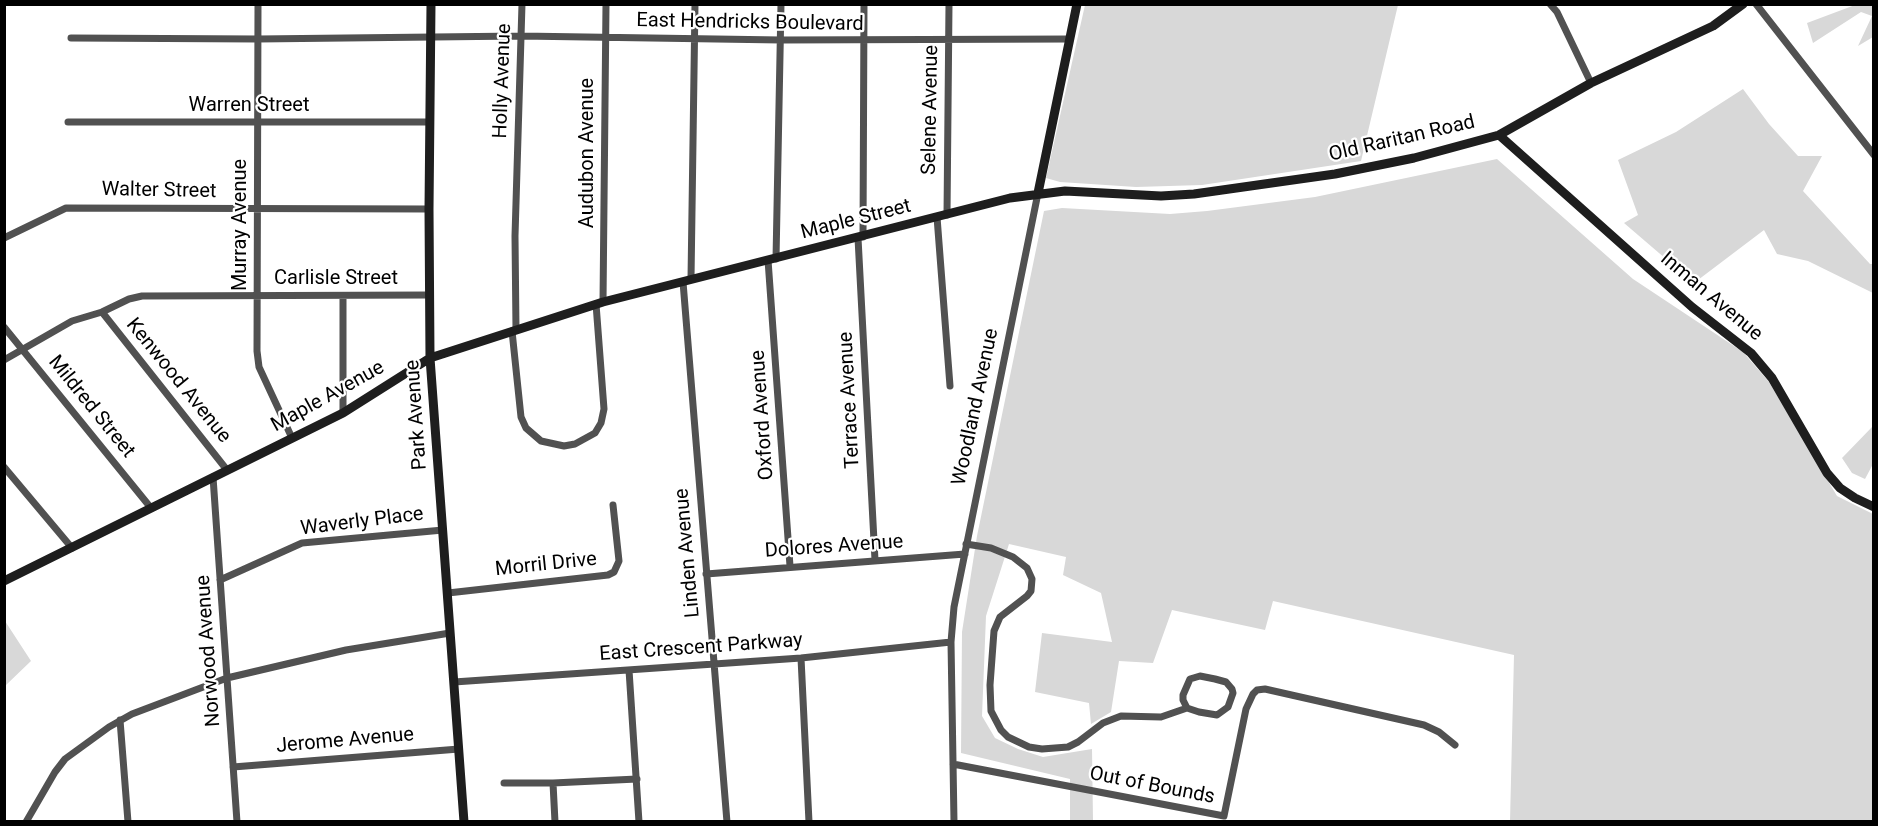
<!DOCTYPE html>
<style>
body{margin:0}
#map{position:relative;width:1878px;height:826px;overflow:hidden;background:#fff;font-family:Roboto,sans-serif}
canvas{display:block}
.frame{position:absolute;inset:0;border:6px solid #000;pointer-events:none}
</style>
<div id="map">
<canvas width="1878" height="826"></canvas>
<div class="frame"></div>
</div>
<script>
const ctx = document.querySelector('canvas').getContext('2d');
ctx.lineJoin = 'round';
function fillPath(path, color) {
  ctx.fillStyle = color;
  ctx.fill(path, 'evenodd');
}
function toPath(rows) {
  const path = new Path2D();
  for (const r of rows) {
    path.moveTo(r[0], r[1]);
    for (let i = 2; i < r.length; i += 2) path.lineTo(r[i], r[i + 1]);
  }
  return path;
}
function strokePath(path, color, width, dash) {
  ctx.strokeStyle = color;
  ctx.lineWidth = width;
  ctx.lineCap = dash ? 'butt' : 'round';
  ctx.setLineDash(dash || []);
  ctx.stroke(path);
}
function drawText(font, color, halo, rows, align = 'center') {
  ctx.font = font + ' Roboto,sans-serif';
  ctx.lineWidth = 4.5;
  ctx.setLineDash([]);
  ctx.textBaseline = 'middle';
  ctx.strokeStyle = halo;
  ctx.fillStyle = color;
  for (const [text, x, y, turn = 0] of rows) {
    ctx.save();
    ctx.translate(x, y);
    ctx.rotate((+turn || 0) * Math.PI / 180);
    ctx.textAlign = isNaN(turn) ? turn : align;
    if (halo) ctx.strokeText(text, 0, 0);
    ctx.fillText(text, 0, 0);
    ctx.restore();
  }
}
const green = toPath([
 [1085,5,1398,5,1361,161,1202,185,1136,187,1060,182,1046,178],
 [1855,5,1873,5,1873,37,1858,46,1872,16,1861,12,1813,43,1807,23],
 [1743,89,1769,124,1798,156,1822,156,1803,191,1870,264,1873,264,1873,293,1808,261,1777,254,1764,230,1694,283,1624,223,1638,215,1618,160,1676,132],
 [1497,159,1633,279,1743,352,1769,382,1837,496,1873,514,1873,821,1510,821,1514,655,1273,601,1265,630,1172,610,1153,663,1119,661,1111,712,1091,724,1089,703,1035,692,1042,633,1112,642,1101,593,1063,575,1066,557,1009,544,986,616,982,716,995,738,1018,749,1043,757,1092,749,1093,821,1070,821,1070,779,961,753,962,632,977,536,1044,211,1062,208,1170,214,1207,211,1315,197],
 [1873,426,1873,464,1865,479,1852,473,1842,458],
 [5,621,31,661,5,686,4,686]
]);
const street = toPath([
 [258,4,257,351,259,367,292,438],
 [1550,4,1557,12,1591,83],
 [1756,4,1874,155],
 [71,38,258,39,521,36,781,40,1070,39],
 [68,122,430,122],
 [947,215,949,4],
 [937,217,950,386],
 [863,237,864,4],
 [4,238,66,208,429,209],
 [858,238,875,560],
 [776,259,781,4],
 [768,260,790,566],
 [691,279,695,4],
 [683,282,727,822],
 [603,302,606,4],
 [102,312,227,470],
 [4,327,151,508],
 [516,330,515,236,522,4],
 [512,331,521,417,526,428,541,441,564,446,575,444,595,433,601,423,604,409,596,304],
 [4,360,72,321,102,312,129,299,142,296,430,295],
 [343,413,343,296],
 [4,467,72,548],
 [213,477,237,822],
 [966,544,991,548,1013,557,1027,568,1032,579,1031,591,1027,596,1000,617,994,631,990,685,991,711,1001,730,1008,737,1029,747,1042,749,1068,747,1078,742,1103,723,1121,716,1161,717,1187,708,1199,712,1217,715,1228,707,1233,693,1232,689,1226,682,1215,679,1200,676,1190,679,1183,695,1183,700,1187,708],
 [706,574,965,554],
 [220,580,302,543,443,530],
 [448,593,608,575,614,572,619,561,613,505],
 [801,658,809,822],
 [629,670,639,822],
 [454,682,801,658,951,642],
 [120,720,128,822],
 [953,764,1224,816,1246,709,1253,694,1257,690,1265,689,1424,725,1439,732,1455,745],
 [233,767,459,749],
 [504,783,553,783],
 [26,822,55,772,65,759,109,727,132,714,227,678,346,650,450,633],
 [555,822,553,783,637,779],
 [954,822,951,642,954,607,1038,193]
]);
const secondary = toPath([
 [431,4,429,209,430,358,464,822],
 [1499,135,1692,307,1751,353,1772,378,1827,473,1840,488,1855,498,1874,507],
 [1038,193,1077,4],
 [4,581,343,413,430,358,603,302,1010,198,1065,191,1161,196,1194,194,1335,174,1414,158,1499,135,1591,83,1713,26,1743,4]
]);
const streetNames = [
 ["East Hendricks Boulevard",750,23,1],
 ["Holly Avenue",503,81,-88],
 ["Warren Street",249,106],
 ["Selene Avenue",931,110,-89],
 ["Old Raritan Road",1402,139,-13],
 ["Audubon Avenue",588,153,-90],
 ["Walter Street",159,191,1],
 ["Maple Street",856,220,-14],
 ["Murray Avenue",241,225,-90],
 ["Carlisle Street",336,279],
 ["Inman Avenue",1711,297,40],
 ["Kenwood Avenue",178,381,51],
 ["Maple Avenue",328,397,-29],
 ["Terrace Avenue",850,400,-93],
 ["Mildred Street",91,407,51],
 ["Woodland Avenue",976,407,-78],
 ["Park Avenue",417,415,-94],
 ["Oxford Avenue",763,415,-94],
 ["Waverly Place",362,522,-7],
 ["Dolores Avenue",834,547,-4],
 ["Linden Avenue",688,553,-95],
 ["Morril Drive",546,565,-6],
 ["East Crescent Parkway",701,648,-4],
 ["Norwood Avenue",209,651,-94],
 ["Jerome Avenue",345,741,-5],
 ["Out of Bounds",1152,786,11]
];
fillPath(green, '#d8d8d8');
strokePath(street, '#515151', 7);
strokePath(secondary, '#1e1e1e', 9);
drawText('20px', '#000', '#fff', streetNames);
</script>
